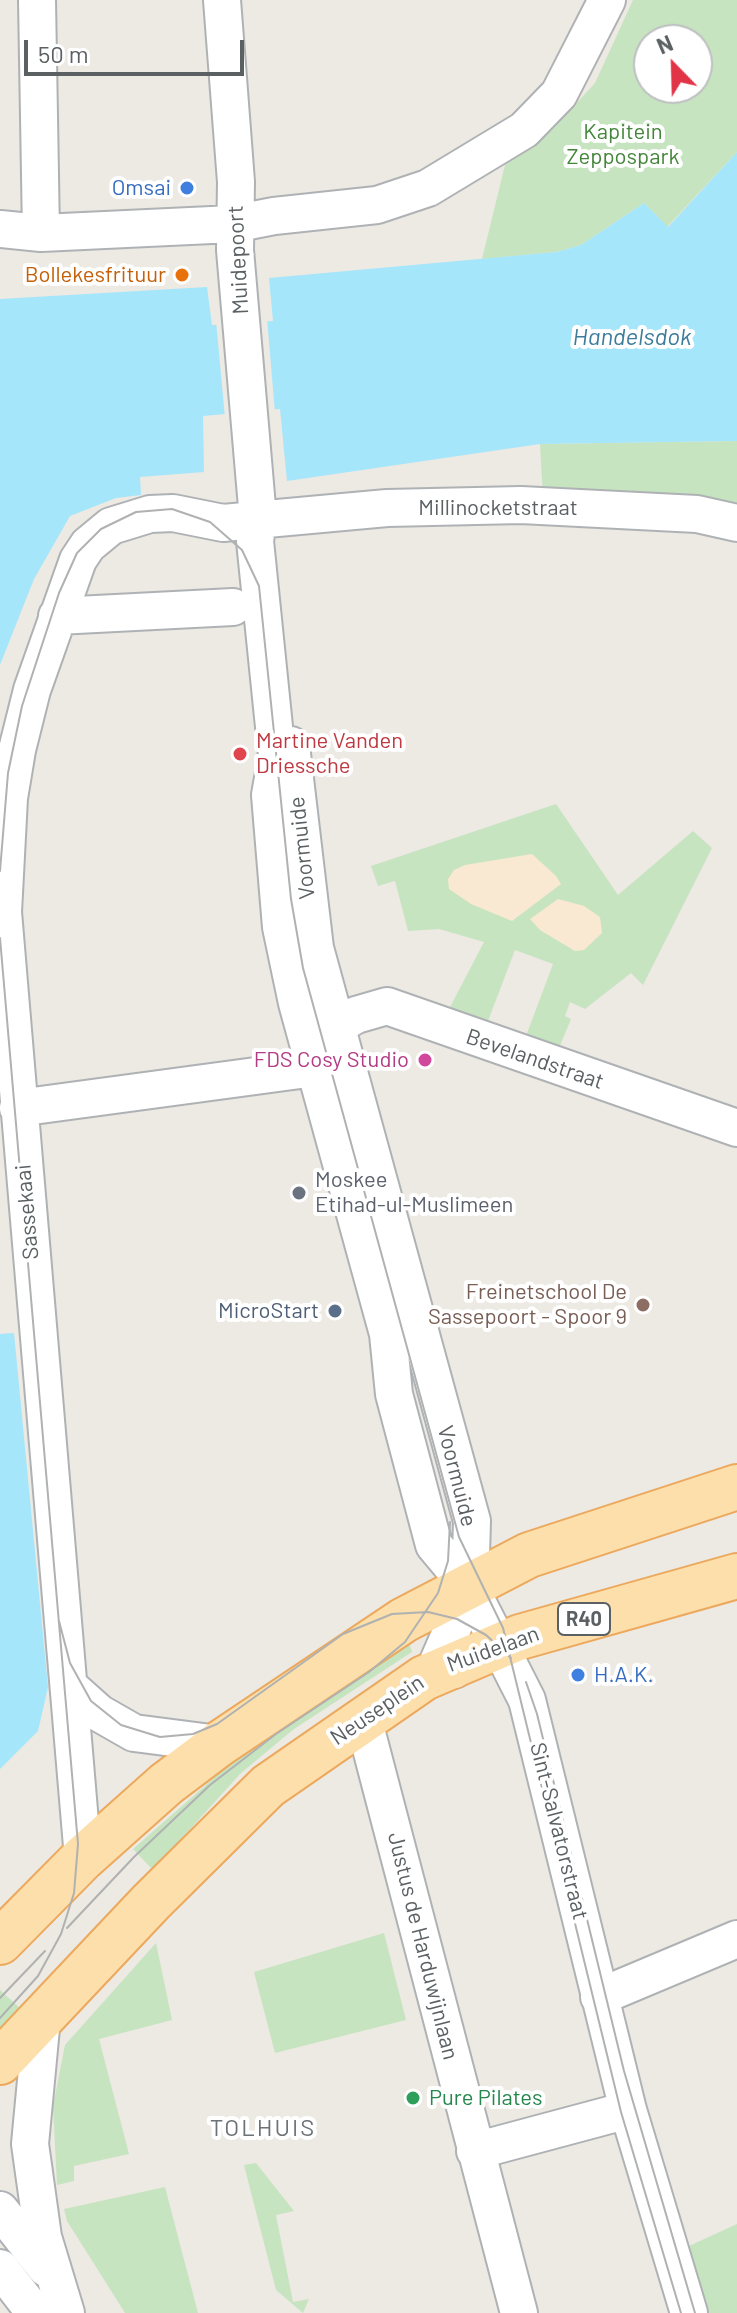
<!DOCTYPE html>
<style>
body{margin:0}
#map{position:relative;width:737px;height:2313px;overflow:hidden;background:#ede9e3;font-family:Barlow,sans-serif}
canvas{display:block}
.north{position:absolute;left:633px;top:24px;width:80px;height:80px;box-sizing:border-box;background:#fff;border:2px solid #bdbfc1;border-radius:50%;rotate:337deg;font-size:22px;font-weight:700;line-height:32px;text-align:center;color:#5b6063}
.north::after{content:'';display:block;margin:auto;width:28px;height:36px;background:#e23447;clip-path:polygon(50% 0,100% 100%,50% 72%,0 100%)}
.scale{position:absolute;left:24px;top:40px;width:220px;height:36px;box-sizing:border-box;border:4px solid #5b6063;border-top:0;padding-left:10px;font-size:24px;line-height:28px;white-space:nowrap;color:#5b6063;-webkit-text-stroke:6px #fff;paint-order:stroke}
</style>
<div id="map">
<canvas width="737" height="2313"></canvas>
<div class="north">N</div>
<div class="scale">50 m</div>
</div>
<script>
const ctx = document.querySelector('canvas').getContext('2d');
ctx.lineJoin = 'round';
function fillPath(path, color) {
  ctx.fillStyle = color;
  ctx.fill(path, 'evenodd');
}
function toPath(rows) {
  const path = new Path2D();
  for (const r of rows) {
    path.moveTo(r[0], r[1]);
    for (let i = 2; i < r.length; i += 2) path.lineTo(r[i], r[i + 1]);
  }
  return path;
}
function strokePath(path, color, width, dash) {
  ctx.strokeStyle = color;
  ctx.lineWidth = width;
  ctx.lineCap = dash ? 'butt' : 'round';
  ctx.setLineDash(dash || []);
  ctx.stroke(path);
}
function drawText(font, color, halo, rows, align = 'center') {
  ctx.font = font + ' Barlow,sans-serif';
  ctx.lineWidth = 8;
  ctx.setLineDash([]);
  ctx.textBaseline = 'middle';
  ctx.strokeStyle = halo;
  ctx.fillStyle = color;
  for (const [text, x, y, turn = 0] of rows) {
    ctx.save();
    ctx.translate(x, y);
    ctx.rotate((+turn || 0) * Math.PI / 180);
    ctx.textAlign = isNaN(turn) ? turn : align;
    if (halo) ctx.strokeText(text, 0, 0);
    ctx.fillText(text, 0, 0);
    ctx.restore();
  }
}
const green = toPath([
 [633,0,737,0,737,152,667,227,644,203,581,245,557,252,482,259,505,165,554,128,595,83],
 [649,40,697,40,697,88,649,88],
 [737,441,737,507,543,497,540,444],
 [556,804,618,895,693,831,712,848,643,985,631,973,585,1009,570,1002,565,1016,571,1019,559,1048,526,1036,553,964,515,950,488,1021,449,1009,484,942,439,929,408,931,395,881,378,886,371,866],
 [408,1640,412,1652,294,1729,241,1773,153,1870,133,1849,233,1761],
 [384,1933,406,2020,275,2053,254,1972],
 [156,1943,172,2020,99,2039,129,2154,74,2166,74,2181,57,2185,53,2106,65,2045],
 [0,1990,21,2009,0,2032],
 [256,2163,294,2211,276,2215,293,2302,309,2299,303,2313,276,2290,244,2165],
 [165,2187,198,2313,125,2313,67,2221,64,2209],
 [737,2224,737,2313,708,2313,689,2246]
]);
const sand = toPath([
 [532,854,556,876,561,884,512,921,471,904,449,889,448,879,454,870,465,865],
 [558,899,584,906,600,917,602,933,584,950,575,951,540,930,530,919]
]);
const water = toPath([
 [737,152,737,441,540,444,287,481,280,409,203,416,204,472,140,477,141,495,116,498,70,516,34,579,0,665,0,299,207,287,212,325,273,321,269,278,557,252,581,245,644,203,668,227],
 [14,1333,48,1687,38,1731,0,1769,0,1334]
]);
const pier = toPath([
 [267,318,275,413,225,418,216,321]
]);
const minor = toPath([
 [37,0,41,233],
 [222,0,236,182,235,250,258,519,255,541,277,756,270,795,281,927,297,1003,388,1334,394,1394,434,1545,470,1588,527,1700,628,2110,689,2313],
 [0,229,41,233,233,224,274,216,377,205,428,188,524,130,559,94,607,0],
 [57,616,233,607],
 [291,745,315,948,472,1521,470,1588,434,1671,454,1670],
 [335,1027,356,1015,387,1006,737,1128],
 [18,1108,315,1068,336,1062],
 [71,1688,99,1713,134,1733,219,1744],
 [363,1718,519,2313],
 [83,1858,3,912,9,798,17,750,32,690,78,560,88,545,111,526,150,514,173,513,223,523,387,508,521,505,697,514,737,523],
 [599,1997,737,1939],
 [42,2017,30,2144,43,2237,66,2313],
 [475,2151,628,2110],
 [0,2210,46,2268],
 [0,2268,35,2313]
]);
const major = toPath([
 [0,1942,83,1858,166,1784,219,1744,404,1620,529,1555,737,1487],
 [0,2062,151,1902,268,1786,424,1678,520,1637,737,1576]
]);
const tram = toPath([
 [0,871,8,773,22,706,59,593,77,553,101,529,136,512,172,509,210,522,242,550,259,586,291,899,303,968,459,1537,503,1628,621,2112,681,2313],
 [0,938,78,1844,74,1893,61,1934,38,1976,0,2018],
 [59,1621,70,1663,91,1701,121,1725,160,1737,193,1734,217,1724,343,1634,392,1614,428,1612,457,1619,486,1635,511,1658],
 [526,1682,537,1714,624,2071,695,2313],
 [67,1928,134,1857,210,1785,276,1734,369,1672,405,1642,438,1593,448,1561,450,1522],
 [0,1998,45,1951]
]);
const markers = [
 [187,188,8,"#3f7fe0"],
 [182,275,8,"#e8710a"],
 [240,754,8,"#e0444e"],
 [425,1060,8,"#d1479c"],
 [299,1193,8,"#6b7280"],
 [643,1305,8,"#8d6e63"],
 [335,1311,8,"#5c6f8a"],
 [578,1675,8,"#3f7fe0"],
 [413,2098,8,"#2e9e5b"]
];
const shields = [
 [584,1619,52]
];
const shieldNames = [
 ["R40",584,1619]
];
const parkNames = [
 ["Kapitein",623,132],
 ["Zeppospark",623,157]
];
const shopNames = [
 ["Omsai",171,188],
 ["H.A.K.",594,1675,"left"]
];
const streetNames = [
 ["Muidepoort",238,260,-93],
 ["Millinocketstraat",498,508],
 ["Voormuide",302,848,-96],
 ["Bevelandstraat",535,1059,19],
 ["Sassekaai",27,1212,-95],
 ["Voormuide",457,1476,76],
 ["Muidelaan",493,1649,-20],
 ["Neuseplein",377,1710,-34],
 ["Sint-Salvatorstraat",559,1831,76],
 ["Justus de Harduwijnlaan",423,1946,76]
];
const foodNames = [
 ["Bollekesfrituur",166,275]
];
const healthNames = [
 ["Martine Vanden",256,741],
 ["Driessche",256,766]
];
const hotelNames = [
 ["FDS Cosy Studio",409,1060]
];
const worshipNames = [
 ["Moskee",315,1180],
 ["Etihad-ul-Muslimeen",315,1205]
];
const educationNames = [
 ["Freinetschool De",627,1292],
 ["Sassepoort - Spoor 9",627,1317]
];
const serviceNames = [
 ["MicroStart",319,1311]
];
const leisureNames = [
 ["Pure Pilates",429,2098]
];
const waterNames = [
 ["Handelsdok",632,337]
];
const neighbourhoodNames = [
 ["TOLHUIS",263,2128]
];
fillPath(green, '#c7e4c0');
fillPath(sand, '#f9e9d3');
fillPath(water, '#a5e6fb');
fillPath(pier, '#ede9e3');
strokePath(minor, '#afb2b5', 40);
strokePath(major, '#eca95e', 48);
strokePath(minor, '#fff', 36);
strokePath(major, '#fcdfaa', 44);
strokePath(tram, '#b0b1b1', 2);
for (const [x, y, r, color] of markers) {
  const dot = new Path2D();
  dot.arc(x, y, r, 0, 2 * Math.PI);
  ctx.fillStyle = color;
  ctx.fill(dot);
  strokePath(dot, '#fff', 3);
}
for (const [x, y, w] of shields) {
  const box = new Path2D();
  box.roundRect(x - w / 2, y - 16, w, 32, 6);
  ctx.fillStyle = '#fff';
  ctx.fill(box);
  strokePath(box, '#5b6063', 2);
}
drawText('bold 20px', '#5b6063', null, shieldNames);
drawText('22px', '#438539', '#fff', parkNames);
drawText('22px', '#366cbe', '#fff', shopNames, 'right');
drawText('22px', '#5b6063', '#fff', streetNames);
drawText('22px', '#c56008', '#fff', foodNames, 'right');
drawText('22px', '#be3a42', '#fff', healthNames, 'left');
drawText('22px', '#b23c85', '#fff', hotelNames, 'right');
drawText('22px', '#5b616d', '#fff', worshipNames, 'left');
drawText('22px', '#785e54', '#fff', educationNames, 'right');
drawText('22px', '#4e5e75', '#fff', serviceNames, 'right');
drawText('22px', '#27864d', '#fff', leisureNames, 'left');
drawText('italic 24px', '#3d7d9b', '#fff', waterNames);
ctx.letterSpacing = '2px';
drawText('24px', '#6c7275', '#fff', neighbourhoodNames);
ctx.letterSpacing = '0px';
</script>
